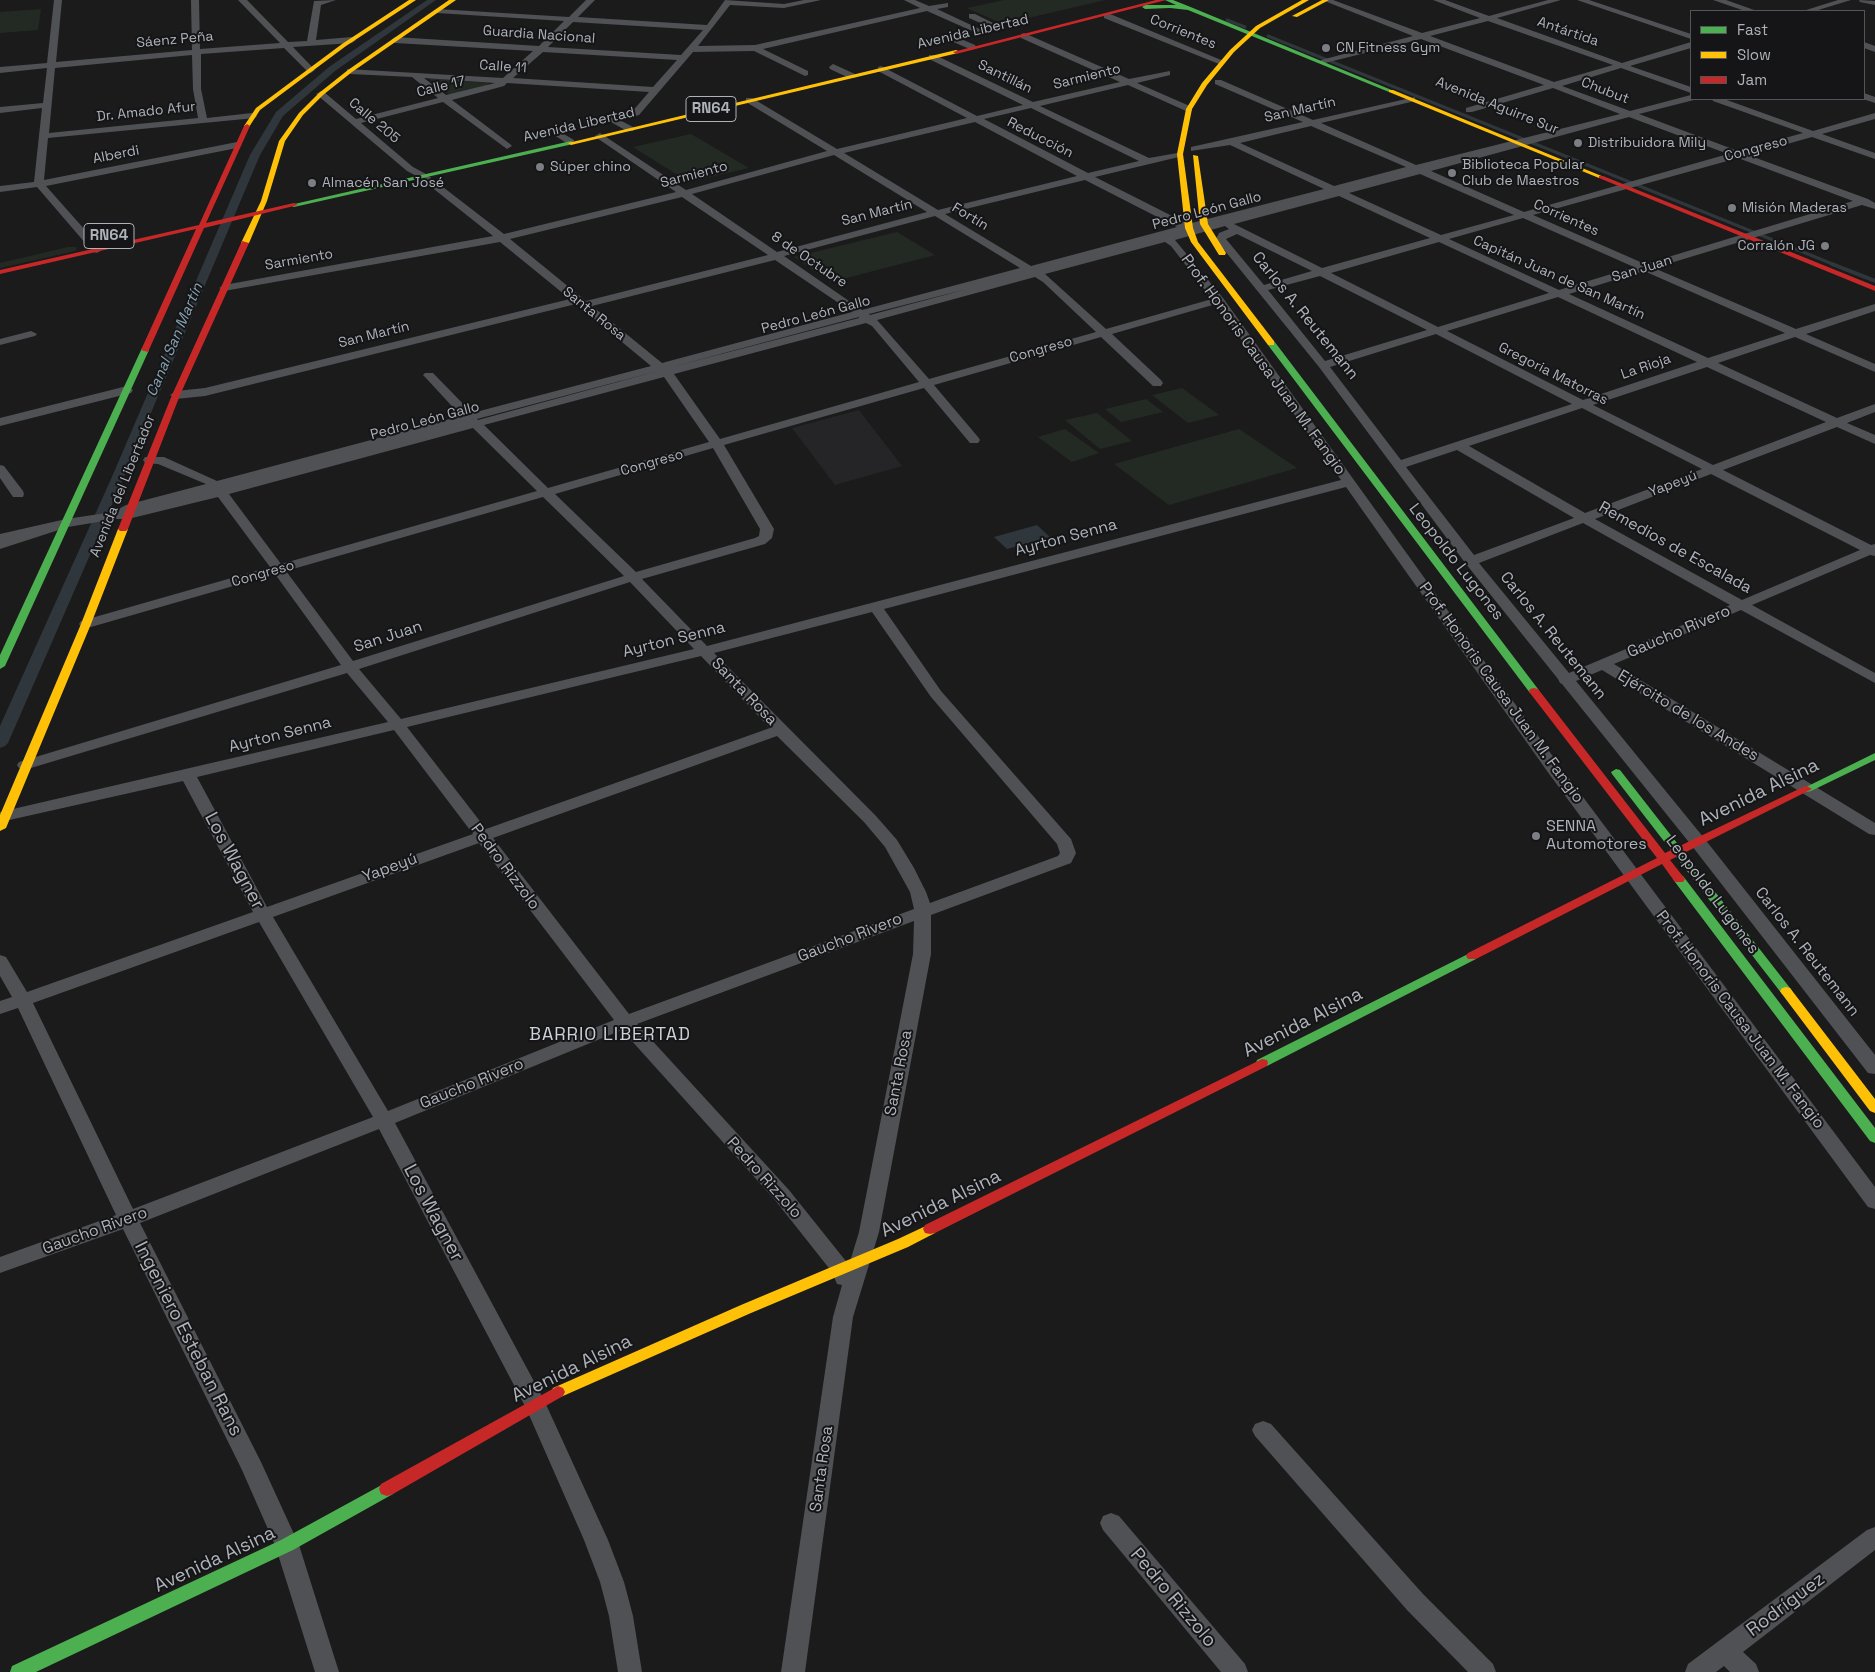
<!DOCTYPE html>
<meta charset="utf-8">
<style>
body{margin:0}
#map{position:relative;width:1875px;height:1672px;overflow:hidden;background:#1b1b1b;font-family:"Space Grotesk",sans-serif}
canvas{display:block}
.legend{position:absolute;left:1690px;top:10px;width:175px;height:90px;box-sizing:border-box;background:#151517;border:1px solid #525458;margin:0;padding:6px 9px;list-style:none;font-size:15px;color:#aeb3ba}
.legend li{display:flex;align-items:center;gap:10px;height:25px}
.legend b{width:25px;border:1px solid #525458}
</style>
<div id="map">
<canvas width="1875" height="1672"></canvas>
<ul class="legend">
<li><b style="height:6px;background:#4caf50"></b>Fast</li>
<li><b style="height:6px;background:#ffc107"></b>Slow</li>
<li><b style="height:6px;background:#c62828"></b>Jam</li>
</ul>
</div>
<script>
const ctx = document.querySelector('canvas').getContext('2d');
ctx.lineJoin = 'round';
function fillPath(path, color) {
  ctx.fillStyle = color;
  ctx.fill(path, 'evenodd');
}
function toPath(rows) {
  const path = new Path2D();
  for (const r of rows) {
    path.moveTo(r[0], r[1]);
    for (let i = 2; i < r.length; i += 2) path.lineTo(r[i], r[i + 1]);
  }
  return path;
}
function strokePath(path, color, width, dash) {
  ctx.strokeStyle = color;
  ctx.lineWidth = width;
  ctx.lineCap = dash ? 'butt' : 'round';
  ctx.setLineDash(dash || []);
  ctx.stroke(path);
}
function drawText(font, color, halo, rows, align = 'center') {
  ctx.font = font + ' "Space Grotesk",sans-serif';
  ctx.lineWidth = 4;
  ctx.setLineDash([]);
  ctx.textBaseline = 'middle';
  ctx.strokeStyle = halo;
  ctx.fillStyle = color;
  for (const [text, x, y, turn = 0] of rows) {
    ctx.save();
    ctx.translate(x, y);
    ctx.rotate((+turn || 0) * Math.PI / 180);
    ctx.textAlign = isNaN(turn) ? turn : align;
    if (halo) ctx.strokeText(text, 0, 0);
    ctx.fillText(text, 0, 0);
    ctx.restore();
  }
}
const built = toPath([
 [859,410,902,466,835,485,792,428]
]);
const green = toPath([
 [1004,0,1105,0,1003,24,967,8],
 [41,9,38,30,0,33,0,12],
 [428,78,489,83,486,86,451,96],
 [691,134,749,168,689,182,633,147],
 [897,232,935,255,831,282,794,257],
 [68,247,75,247,77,249,75,251,0,268,0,263],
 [1182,388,1219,415,1188,423,1152,395],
 [1146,399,1163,412,1121,422,1105,409],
 [1097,413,1132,441,1100,449,1065,420],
 [1065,429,1099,453,1072,462,1038,437],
 [1239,429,1297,468,1169,505,1114,464]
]);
const water = toPath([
 [1037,525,1050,537,1007,549,994,537]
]);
const streamFar1 = toPath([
 [1227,20,1245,27],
 [1268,36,1835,265]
]);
const stream = toPath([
 [1832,264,1875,281]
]);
const canal = toPath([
 [427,0,436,0,335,71,283,116,260,155,123,479,8,743,5,746,0,748,0,726,111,479,250,155,276,112,329,67,427,0]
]);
const street = toPath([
 [54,0,62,0,56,62,192,50,191,0,199,0,200,49,280,43,238,0,247,0,288,42,307,41,314,1,336,0,321,5,316,40,352,37,356,40,352,43,293,47,315,70,311,73,308,72,284,48,201,54,201,89,207,118,252,113,257,116,255,118,48,138,44,180,237,142,242,145,237,148,46,186,101,248,102,250,97,253,93,252,37,187,0,192,0,186,34,182,42,108,0,113,0,107,43,103,47,68,0,73,0,67,47,63,54,0],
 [192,55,193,89,198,118,49,133,55,68,192,55],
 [586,0,595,0,578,17,707,25,725,0,784,4,804,0,821,0,784,8,730,5,698,46,755,45,920,8,904,0,915,0,929,6,948,3,948,7,937,9,986,32,979,34,927,11,763,49,808,71,808,75,805,76,754,51,693,52,639,115,636,116,631,113,649,92,507,83,504,86,452,100,510,144,512,146,507,149,443,102,361,123,413,167,426,174,504,234,676,192,597,138,595,136,600,133,686,190,827,151,746,102,746,98,752,98,837,149,967,118,878,71,878,67,881,66,977,116,1023,105,929,59,929,55,935,55,1033,102,1120,82,1021,38,1021,34,1024,33,1129,79,1170,71,1170,75,1137,83,1192,107,1192,111,1186,111,1128,85,1040,106,1149,158,1183,152,1183,156,1095,177,1188,224,1324,189,1230,145,1191,151,1191,147,1303,122,1215,84,1215,80,1221,80,1313,120,1415,97,1415,101,1321,123,1416,165,1620,114,1553,88,1472,112,1466,112,1466,108,1544,85,1421,39,1321,64,1321,60,1413,36,1322,0,1333,0,1422,33,1480,18,1433,0,1445,0,1489,16,1548,0,1561,0,1497,18,1622,63,1691,42,1691,48,1630,66,1691,87,1691,93,1621,68,1562,86,1630,111,1691,95,1691,99,1694,100,1639,114,1738,151,1803,133,1713,101,1712,99,1724,99,1813,131,1875,113,1875,119,1822,134,1875,153,1875,159,1812,137,1748,155,1868,199,1875,203,1875,209,1862,205,1654,268,1796,329,1875,304,1875,311,1806,334,1875,364,1875,372,1795,337,1718,363,1837,418,1875,404,1875,412,1847,423,1875,435,1875,444,1837,427,1723,470,1871,545,1875,544,1875,556,1870,555,1752,605,1875,673,1875,683,1741,610,1614,664,1875,823,1875,835,1869,834,1602,670,1576,681,1704,838,1875,1055,1875,1074,1868,1073,1692,846,1562,684,1560,683,1558,679,1466,564,1319,367,1217,241,1216,239,1219,233,1229,229,1225,226,1175,240,1223,298,1559,765,1875,1187,1875,1209,1868,1207,1547,771,1346,487,884,609,941,691,1071,839,1076,853,1071,863,931,915,931,954,879,1232,853,1317,805,1672,781,1672,833,1317,842,1285,837,1284,832,1272,775,1200,622,1030,395,1123,544,1400,608,1540,624,1582,633,1616,642,1672,618,1672,609,1616,600,1582,584,1540,526,1408,379,1129,140,1223,261,1462,299,1545,339,1672,315,1672,275,1545,242,1470,123,1229,0,1273,0,1257,116,1215,18,1008,0,1014,0,1001,12,997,0,976,0,955,6,957,27,992,253,912,183,781,5,821,0,820,0,812,388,722,347,673,31,768,19,768,17,765,19,762,341,665,275,574,91,627,81,627,79,624,81,621,270,567,218,497,128,519,116,519,68,527,0,549,0,534,66,519,113,512,126,505,206,484,158,464,145,463,143,460,145,457,164,457,217,481,461,416,425,377,423,375,425,373,433,373,472,413,651,366,576,304,205,396,176,399,170,395,176,391,205,388,570,299,500,242,224,291,219,288,224,285,493,236,420,178,407,171,316,94,321,91,324,92,356,119,438,98,412,77,350,74,347,73,347,69,503,78,533,51,395,43,391,40,395,37,539,46,564,21,437,13,433,11,437,9,569,17,586,0],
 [1488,21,1613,65,1554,82,1430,36,1488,21],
 [573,22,703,30,681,55,548,47,573,22],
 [543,52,677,60,653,87,513,78,543,52],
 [424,78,495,83,446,95,424,78],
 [1031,108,1139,161,1088,173,984,119,1031,108],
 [1629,117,1728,154,1524,212,1431,171,1629,117],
 [975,122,1077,176,938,210,844,153,975,122],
 [1311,126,1406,167,1334,186,1240,143,1311,126],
 [834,155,927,212,777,252,692,194,834,155],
 [1738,158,1853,201,1645,264,1533,215,1738,158],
 [1420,174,1514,215,1441,235,1349,193,1420,174],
 [1085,180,1177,227,1031,266,945,214,1085,180],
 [1339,196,1430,238,1322,268,1234,224,1339,196],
 [682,197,768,255,586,301,510,239,682,197],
 [935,216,1020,268,862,310,784,256,935,216],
 [1523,218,1634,267,1559,290,1449,239,1523,218],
 [1237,234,1312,271,1264,285,1226,239,1237,234],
 [1165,242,1171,246,1212,299,1106,329,1045,274,1165,242],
 [1439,242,1549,293,1438,327,1331,273,1439,242],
 [775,260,852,312,662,363,592,306,775,260],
 [1644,271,1785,333,1708,358,1569,294,1644,271],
 [1320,276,1427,330,1325,361,1268,290,1320,276],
 [1035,277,1043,282,1096,332,929,379,877,320,1035,277],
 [967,289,870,315,869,314,967,289],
 [1558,297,1697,362,1583,400,1447,331,1558,297],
 [1216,304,1341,480,707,646,642,579,765,544,772,538,774,529,724,445,924,388,970,443,978,443,980,440,978,437,934,385,1101,337,1153,386,1161,386,1163,383,1161,380,1112,334,1216,304],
 [859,317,859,318,668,368,859,317],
 [866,323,872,326,919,382,720,439,674,374,866,323],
 [1436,334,1572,404,1401,460,1330,367,1436,334],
 [1707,367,1826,422,1713,465,1593,405,1707,367],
 [658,371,478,420,477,419,658,371],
 [664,377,709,442,548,488,484,425,664,377],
 [1582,408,1702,469,1585,513,1469,446,1582,408],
 [473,428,537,491,281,564,229,494,473,428],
 [713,448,760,529,759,536,755,538,636,572,555,494,713,448],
 [1457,450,1574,518,1474,555,1406,467,1457,450],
 [1711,474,1860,550,1742,600,1595,519,1711,474],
 [543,497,624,576,353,661,286,571,543,497],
 [1583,523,1730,605,1569,673,1479,563,1583,523],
 [630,582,694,649,401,719,359,669,630,582],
 [872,612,931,697,1057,844,1060,853,1058,856,930,903,926,892,914,868,897,840,876,816,714,653,872,612],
 [701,656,770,728,486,829,407,727,701,656],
 [394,730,473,834,267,907,197,777,394,730],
 [777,736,864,822,885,847,910,892,914,909,629,1014,493,838,777,736],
 [479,843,614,1020,388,1111,273,917,479,843],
 [914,921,913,954,859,1232,849,1265,789,1190,637,1024,914,921],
 [259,922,373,1117,133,1209,33,1003,259,922],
 [1577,0,1589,0,1691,34,1691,39,1577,0],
 [1713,0,1726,0,1757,11,1745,11,1713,0],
 [1838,0,1851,0,1815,11,1803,11,1838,0],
 [1859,0,1875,1,1875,5,1860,2,1859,0],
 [969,14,975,14,1003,28,996,30,969,18,969,14],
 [1104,14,1110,14,1226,62,1219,64,1104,18,1104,14],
 [954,36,975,45,976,47,972,50,951,41,950,39,954,36],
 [1864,42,1875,46,1875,52,1864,48,1864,42],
 [833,64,855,74,856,76,855,78,849,78,830,69,829,67,833,64],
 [1864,93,1875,97,1875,103,1863,99,1864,93],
 [694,96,715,107,717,109,712,112,709,111,691,101,691,97,694,96],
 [612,116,633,127,635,129,633,131,627,131,609,121,607,119,612,116],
 [557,130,574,140,574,144,568,144,554,135,552,133,557,130],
 [31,331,37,334,35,336,0,345,0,339,31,331],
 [127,386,133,390,131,393,0,426,0,418,127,386],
 [0,465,4,466,23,491,24,494,23,497,13,497,0,478,0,465],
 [1263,1421,1271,1424,1423,1594,1493,1664,1496,1672,1468,1672,1407,1610,1255,1436,1252,1430,1255,1424,1263,1421],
 [1111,1513,1119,1516,1245,1664,1248,1672,1221,1672,1103,1530,1100,1523,1103,1516,1111,1513],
 [1875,1527,1875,1550,1743,1652,1756,1664,1759,1672,1730,1672,1724,1666,1716,1672,1685,1672,1688,1664,1867,1530,1875,1527]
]);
const fast = toPath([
 [1165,0,1173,0,1193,8,1394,91,1389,92,1188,10,1170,8,1145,9,1142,7,1145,5,1176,5,1165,0],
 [571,141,574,143,573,144,294,207,290,205,571,141],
 [1268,341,1274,341,1538,689,1539,691,1538,693,1530,693,1268,345,1268,341],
 [142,348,149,350,5,666,0,669,0,655,142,348],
 [1875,753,1875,760,1811,791,1807,792,1802,789,1875,753],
 [1616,769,1620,770,1790,988,1792,991,1790,994,1782,994,1612,774,1611,772,1616,769],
 [1679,875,1683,876,1875,1128,1875,1143,1870,1141,1675,882,1673,879,1675,876,1679,875],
 [1472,952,1478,956,1476,959,1267,1066,1257,1066,1256,1063,1257,1060,1472,952],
 [387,1482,393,1484,395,1489,393,1494,293,1550,36,1672,10,1672,12,1666,281,1540,387,1482]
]);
const slow = toPath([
 [409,0,416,0,346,46,260,110,249,127,245,127,244,126,256,108,342,44,409,0],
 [449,0,456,0,352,72,323,95,303,115,285,141,267,201,249,243,242,245,241,243,261,201,279,141,299,113,319,93,348,70,449,0],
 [1302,0,1309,0,1260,28,1234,52,1207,85,1192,109,1183,154,1193,228,1198,242,1274,341,1274,345,1268,345,1191,242,1185,228,1177,154,1186,109,1202,83,1230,50,1256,26,1302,0],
 [1322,0,1329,0,1297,17,1292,16,1322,0],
 [956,50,958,51,958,53,571,145,568,143,956,50],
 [1389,90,1393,90,1604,177,1599,178,1389,92,1389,90],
 [1193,155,1198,156,1208,224,1226,253,1225,255,1219,255,1200,224,1193,155],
 [123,526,128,529,91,624,6,828,0,831,0,815,81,624,118,529,123,526],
 [1786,987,1790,988,1875,1099,1875,1113,1870,1111,1782,994,1780,991,1782,988,1786,987],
 [930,1224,935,1225,937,1229,935,1233,908,1247,751,1313,563,1396,558,1398,553,1396,551,1392,553,1388,741,1305,898,1239,930,1224]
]);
const jam = toPath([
 [1156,0,1166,0,956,54,953,52,1156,0],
 [247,124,250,126,206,223,294,203,298,205,204,228,148,352,141,350,196,229,0,274,0,270,199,225,244,126,247,124],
 [1599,176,1603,176,1875,286,1875,291,1599,178,1599,176],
 [242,241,249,243,180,395,128,529,126,531,120,531,118,529,172,395,242,241],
 [1534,688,1538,689,1665,853,1803,787,1807,786,1812,789,1670,860,1685,879,1683,882,1675,882,1662,864,1476,959,1468,959,1466,956,1468,953,1657,858,1530,693,1529,691,1530,689,1534,688],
 [1262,1059,1267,1060,1268,1063,1267,1066,935,1233,930,1234,925,1233,923,1229,925,1225,1262,1059],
 [558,1386,563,1388,565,1392,563,1396,393,1494,387,1496,381,1494,379,1489,381,1484,558,1386]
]);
const markers = [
 [1326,48,5,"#7b7e82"],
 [1578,143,5,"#7b7e82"],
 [540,167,5,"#7b7e82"],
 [1452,173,5,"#7b7e82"],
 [312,183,5,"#7b7e82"],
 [1732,208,5,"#7b7e82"],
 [1825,246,5,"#7b7e82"],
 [1536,836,5,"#7b7e82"]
];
const farStreetnames = [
 ["Avenida Libertad",973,32,-13],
 ["Corrientes",1183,32,22],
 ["Antártida",1568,32,19],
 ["Guardia Nacional",539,35,4],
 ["Sáenz Peña",175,40,-5],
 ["Calle 11",503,67,4],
 ["Santillán",1005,77,26],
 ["Sarmiento",1087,77,-14],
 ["Calle 17",441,87,-14],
 ["Chubut",1605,91,21],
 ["Avenida Aguirre Sur",1497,106,22],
 ["San Martín",1300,110,-13],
 ["Dr. Amado Afur",146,112,-6],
 ["Calle 205",374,121,40],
 ["Avenida Libertad",579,125,-13],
 ["Reducción",1040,138,27],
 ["Congreso",1756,149,-15],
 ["Alberdi",116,155,-11],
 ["Sarmiento",694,175,-15],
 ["Pedro León Gallo",1207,211,-15],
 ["San Martín",877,213,-14],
 ["Fortín",970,217,31],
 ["Corrientes",1566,218,24],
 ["Sarmiento",299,260,-10],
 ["8 de Octubre",809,260,34],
 ["San Juan",1642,269,-17],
 ["Capitán Juan de San Martín",1559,278,24],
 ["Santa Rosa",594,314,39],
 ["Pedro León Gallo",816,315,-15],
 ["San Martín",374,335,-14],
 ["Congreso",1041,350,-16],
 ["La Rioja",1646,367,-19],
 ["Gregoria Matorras",1553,374,27],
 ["Pedro León Gallo",425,421,-15],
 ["Congreso",652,463,-16],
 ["Yapeyú",1673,484,-21],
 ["Avenida del Libertador",123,486,-68],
 ["Congreso",263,574,-16]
];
const farPoinames = [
 ["CN Fitness Gym",1336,48],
 ["Distribuidora Mily",1588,143],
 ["Biblioteca Popular",1462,165],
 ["Club de Maestros",1462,181],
 ["Súper chino",550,167],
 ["Almacén San José",322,183],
 ["Misión Maderas",1742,208],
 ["Corralón JG",1815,246,"right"]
];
const shields = [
 [711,109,50],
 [109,236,50]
];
const shieldNames = [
 ["RN64",711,109],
 ["RN64",109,236]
];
const farWaternames = [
 ["Canal San Martín",175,340,-67]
];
const streetNames = [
 ["Carlos A. Reutemann",1305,316,51],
 ["Prof. Honoris Causa Juan M. Fangio",1263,365,54],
 ["Ayrton Senna",1066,538,-15],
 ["Remedios de Escalada",1675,548,29],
 ["Leopoldo Lugones",1456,562,52],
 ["Gaucho Rivero",1679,632,-23],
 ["Carlos A. Reutemann",1553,636,51],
 ["San Juan",388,637,-18],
 ["Ayrton Senna",674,640,-14],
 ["Santa Rosa",744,692,46],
 ["Prof. Honoris Causa Juan M. Fangio",1501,693,54],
 ["Ejército de los Andes",1688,716,31],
 ["Ayrton Senna",280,735,-14],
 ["Pedro Rizzolo",505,867,53],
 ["Yapeyú",390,868,-20],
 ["Leopoldo Lugones",1712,895,53],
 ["Gaucho Rivero",850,938,-21],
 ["Carlos A. Reutemann",1807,952,52],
 ["Prof. Honoris Causa Juan M. Fangio",1740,1020,53],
 ["Santa Rosa",899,1073,-79],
 ["Gaucho Rivero",472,1084,-22],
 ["Pedro Rizzolo",764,1178,48],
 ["Gaucho Rivero",95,1231,-20],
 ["Santa Rosa",822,1469,-82]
];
const poiNames = [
 ["SENNA",1546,827],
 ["Automotores",1546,845]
];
const neighbourhoodNames = [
 ["BARRIO LIBERTAD",610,1035]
];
const nearStreetnames = [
 ["Avenida Alsina",1759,793,-26],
 ["Los Wagner",234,861,62],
 ["Avenida Alsina",1303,1023,-27],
 ["Avenida Alsina",941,1204,-26],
 ["Los Wagner",433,1213,62],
 ["Ingeniero Esteban Rans",188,1339,63],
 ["Avenida Alsina",572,1369,-26],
 ["Avenida Alsina",215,1560,-25],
 ["Pedro Rizzolo",1173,1598,50],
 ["Rodríguez",1786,1605,-37]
];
fillPath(built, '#252527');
fillPath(green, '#232a23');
fillPath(water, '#2f373c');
strokePath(streamFar1, '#2f373c', 3);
strokePath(stream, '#2f373c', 4);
fillPath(canal, '#2f373c');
fillPath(street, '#505154');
fillPath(fast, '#4caf50');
fillPath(slow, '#ffc107');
fillPath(jam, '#c62828');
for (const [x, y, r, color] of markers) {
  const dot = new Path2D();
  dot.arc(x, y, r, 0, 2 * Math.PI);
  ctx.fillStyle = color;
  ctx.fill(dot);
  strokePath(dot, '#151517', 2);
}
drawText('14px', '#aeb3ba', '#151517', farStreetnames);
drawText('14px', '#aeb3ba', '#151517', farPoinames, 'left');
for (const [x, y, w] of shields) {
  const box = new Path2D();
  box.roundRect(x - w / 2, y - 12.5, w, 25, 4);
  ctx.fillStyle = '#151517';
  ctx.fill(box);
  strokePath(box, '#aeb3ba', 1);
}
drawText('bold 15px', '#aeb3ba', null, shieldNames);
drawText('italic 15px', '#88a3b2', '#151517', farWaternames);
drawText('16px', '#aeb3ba', '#151517', streetNames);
drawText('16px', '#aeb3ba', '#151517', poiNames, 'left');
ctx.letterSpacing = '1px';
drawText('18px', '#ced1d7', '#151517', neighbourhoodNames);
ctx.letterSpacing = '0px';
drawText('19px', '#aeb3ba', '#151517', nearStreetnames);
</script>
